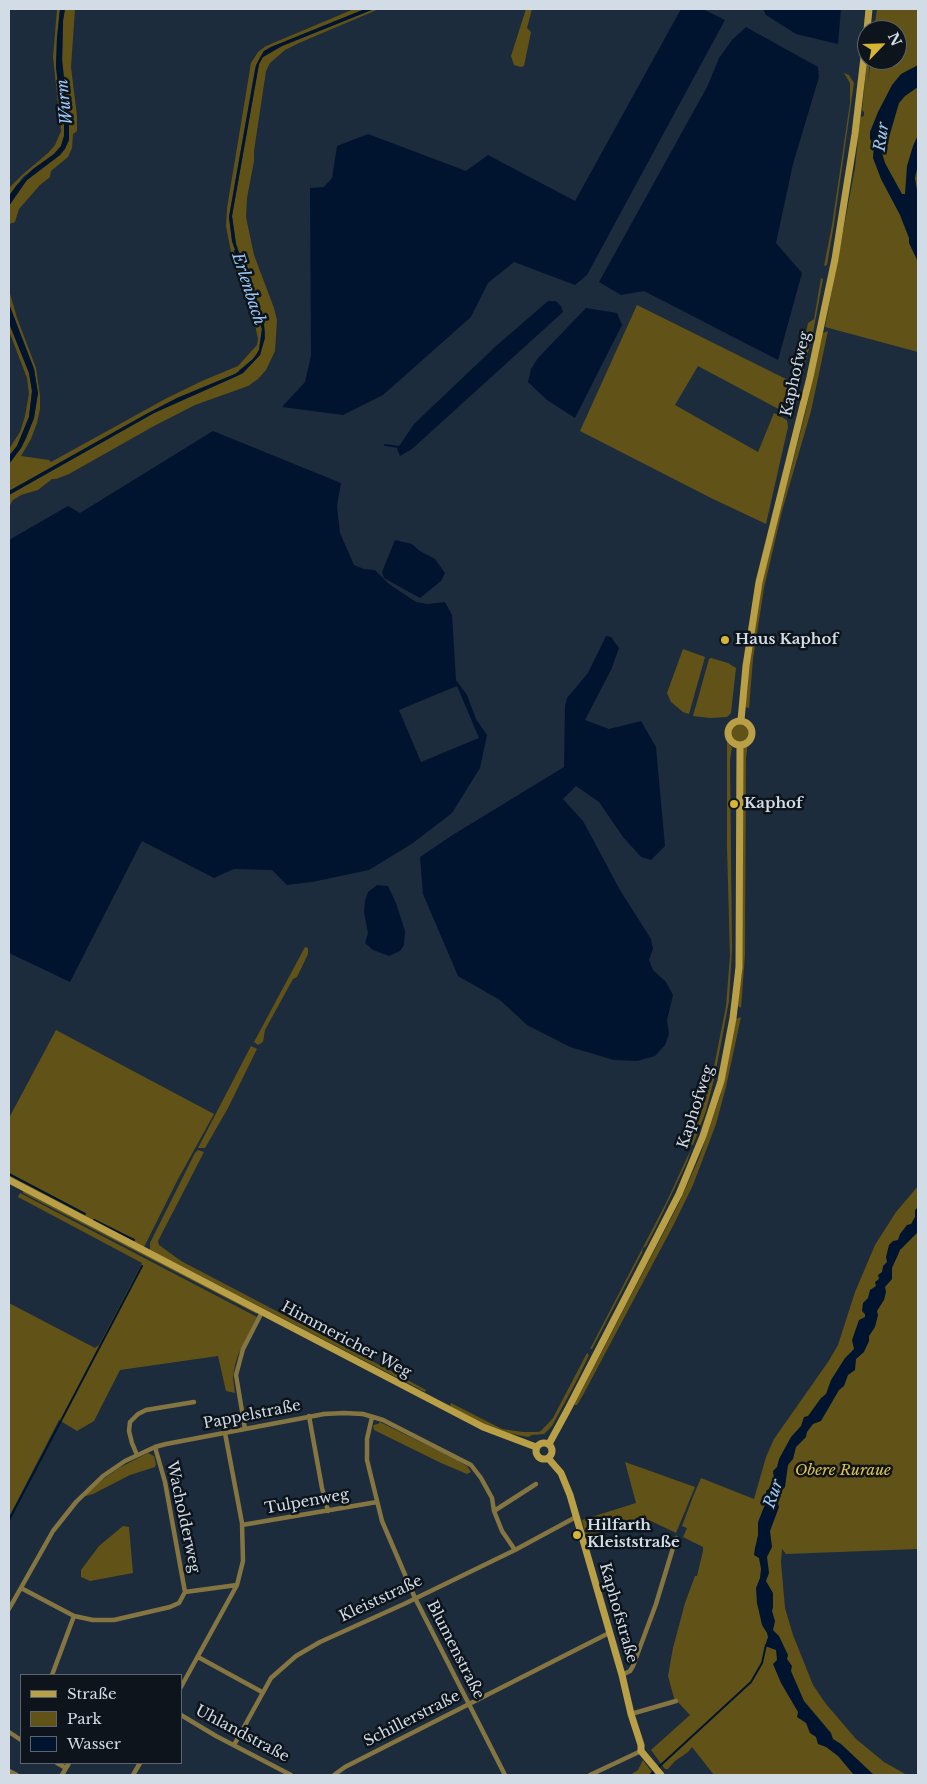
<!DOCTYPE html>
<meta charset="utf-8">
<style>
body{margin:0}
#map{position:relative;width:927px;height:1784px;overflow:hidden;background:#1d2c3c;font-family:"Libre Baskerville",serif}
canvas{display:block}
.frame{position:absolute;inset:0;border:10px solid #d2dce7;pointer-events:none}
.legend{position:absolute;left:20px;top:1674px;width:162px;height:90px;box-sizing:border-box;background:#0d141b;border:1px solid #5c646d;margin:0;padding:6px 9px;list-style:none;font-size:15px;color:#d2dce7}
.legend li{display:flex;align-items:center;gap:10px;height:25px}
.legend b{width:25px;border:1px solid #5c646d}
.north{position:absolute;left:857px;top:20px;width:50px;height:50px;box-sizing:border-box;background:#0d141b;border:1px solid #5c646d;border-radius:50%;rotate:66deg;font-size:14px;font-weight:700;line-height:20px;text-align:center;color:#d2dce7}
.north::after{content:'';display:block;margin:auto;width:18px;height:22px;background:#d6b534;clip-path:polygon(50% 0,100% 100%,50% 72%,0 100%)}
</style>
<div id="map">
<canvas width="927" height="1784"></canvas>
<div class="frame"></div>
<ul class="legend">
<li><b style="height:6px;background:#b9a046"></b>Straße</li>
<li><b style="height:14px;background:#615217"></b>Park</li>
<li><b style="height:14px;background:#00142f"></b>Wasser</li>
</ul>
<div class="north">N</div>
</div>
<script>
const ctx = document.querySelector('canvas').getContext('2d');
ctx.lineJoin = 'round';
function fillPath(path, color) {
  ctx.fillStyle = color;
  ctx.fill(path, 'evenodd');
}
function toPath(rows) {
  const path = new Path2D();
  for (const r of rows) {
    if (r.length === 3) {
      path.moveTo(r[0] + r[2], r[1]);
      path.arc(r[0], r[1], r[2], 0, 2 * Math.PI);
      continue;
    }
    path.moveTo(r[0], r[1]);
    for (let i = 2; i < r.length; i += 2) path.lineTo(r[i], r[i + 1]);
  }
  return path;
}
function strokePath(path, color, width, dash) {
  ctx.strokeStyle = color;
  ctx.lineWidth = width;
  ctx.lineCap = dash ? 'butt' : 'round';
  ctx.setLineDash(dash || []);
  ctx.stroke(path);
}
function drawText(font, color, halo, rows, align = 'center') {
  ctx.font = font + ' "Libre Baskerville",serif';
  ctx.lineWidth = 5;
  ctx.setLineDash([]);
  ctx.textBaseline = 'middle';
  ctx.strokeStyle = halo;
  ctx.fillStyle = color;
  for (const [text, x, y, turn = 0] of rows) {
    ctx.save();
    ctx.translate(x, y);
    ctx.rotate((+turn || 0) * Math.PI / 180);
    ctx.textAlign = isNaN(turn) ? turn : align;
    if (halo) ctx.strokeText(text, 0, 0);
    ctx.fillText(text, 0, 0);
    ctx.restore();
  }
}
const green = toPath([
 [57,9,60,9,57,38,56,67,60,100,64,119,64,136,61,146,54,154,23,177,9,196,9,188,22,175,48,153,55,145,61,131,53,57],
 [65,9,75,9,71,67,77,116,77,131,73,134,72,148,68,157,51,171,50,177,40,185,19,209,15,222,9,224,9,206,12,199,27,180,60,155,69,140,69,123,62,71,63,20],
 [354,9,365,9,271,47,264,51,260,57,255,69,229,217,232,241,262,329,259,350,256,355,248,365,235,374,177,398,9,491,9,464,21,448,26,438,34,418,38,393,34,369,9,304,9,290,17,318,36,368,40,396,40,409,37,423,31,439,21,456,49,460,51,462,167,398,202,381,238,366,257,345,258,339,251,306,232,257,226,226,227,208,251,63,258,52,266,46],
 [374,9,379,9,299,43,285,50,270,63,266,71,254,151,254,161,247,198,246,217,254,255,274,308,277,320,275,351,266,370,258,379,248,386,195,405,154,426,69,474,56,479,52,479,38,490,21,495,13,500,9,507,9,495,154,413,237,376,243,373,260,355,265,332,264,325,236,244,232,216,259,64,263,57,282,46],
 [526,9,532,9,527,28,531,32,524,66,521,67,514,65,511,56],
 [877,9,918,9,918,352,825,327,855,168,860,121,861,117,864,116,864,112,862,110,867,60,870,60,868,82,871,60,897,60,897,30,874,30],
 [844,73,849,75,854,83,834,224,827,265,824,266,832,225,850,103,850,83],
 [821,278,823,279,813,333,793,410,791,412,786,413,698,366,675,405,758,452,774,413,787,420,788,427,766,524,711,498,580,431,637,305,794,383,800,362,808,323,814,319],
 [9,323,29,373,32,391,29,417,17,446,9,456,9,449,20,432,25,416,29,394,27,378,9,331],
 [828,331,811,411,782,511,764,588,753,659,749,708,745,707,749,663,762,582,804,418,823,333],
 [683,649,705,657,689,714,683,712,671,702,667,693],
 [711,658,728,663,736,668,731,713,727,717,710,718,693,716,709,659],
 [740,733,9],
 [748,741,746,758,745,955,741,1008,738,1006,743,744],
 [727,742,732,748,730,760,732,949,729,1001,715,1075,706,1111,693,1145,690,1144,712,1077,726,1006,730,956,727,846],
 [305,947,308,948,308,954,297,977,293,979,265,1030,263,1042,258,1045,254,1042],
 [741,1017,726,1087,716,1124,693,1185,674,1224,583,1395,577,1405,574,1405,679,1203,699,1158,720,1096,736,1019],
 [56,1030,214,1114,177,1181,144,1247,9,1178,9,1118],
 [251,1046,257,1049,228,1108,205,1148,198,1148],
 [691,1149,687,1162,656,1227,646,1246,643,1248,642,1253,618,1299,592,1349,590,1349,666,1203],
 [198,1150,204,1152,158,1241,159,1245,181,1261,389,1370,426,1390,425,1392,150,1250,150,1243,195,1153],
 [918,1186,918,1549,786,1554,782,1549,781,1562,785,1608,793,1635,813,1685,826,1704,856,1739,884,1762,907,1775,714,1775,692,1747,688,1752,675,1761,668,1769,665,1769,651,1750,690,1715,674,1698,668,1676,673,1648,685,1603,695,1576,697,1576,703,1551,703,1547,683,1537,687,1528,682,1526,694,1494,701,1478,754,1499,766,1457,774,1439,828,1362,838,1345,855,1292,875,1245,896,1212],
 [23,1191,256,1312,257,1314,23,1193],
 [20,1193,257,1317,238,1355,235,1365,233,1378,235,1393,226,1391,218,1356,120,1370,94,1421,77,1431,59,1420,9,1517,9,1303,95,1348,99,1345,142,1263,18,1197],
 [587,1353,589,1355,577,1380,552,1426,544,1434,532,1435,528,1437,502,1432,486,1426,450,1406,451,1403,502,1429,523,1432,538,1432,541,1431,553,1418],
 [380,1422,457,1460,467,1466,471,1472,467,1474,441,1463,374,1430,373,1425,378,1424],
 [148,1453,154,1456,156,1464,155,1467,130,1475,93,1494,86,1496,86,1494,102,1480,119,1468],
 [625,1462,695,1487,676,1533,651,1521,586,1536,582,1520,636,1503],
 [123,1526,129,1527,133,1573,90,1581,81,1577,81,1570,99,1546],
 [643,1760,654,1775,630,1775,638,1770]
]);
const water = toPath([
 [60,9,65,9,63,21,62,59,69,123,69,140,65,149,60,155,27,180,9,206,9,196,16,186,33,169,54,154,61,146,64,136,64,119,60,100,56,67,57,38],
 [365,9,374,9,282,46,263,57,259,64,232,216,236,244,264,325,265,338,260,355,243,373,237,376,154,413,9,495,9,491,146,414,177,398,235,374,248,365,256,355,259,350,262,329,232,241,229,217,256,65,264,51,271,47],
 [681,9,703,9,725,20,587,275,575,285,514,262,488,283,471,317,383,395,343,415,282,407,305,382,311,356,310,188,324,187,332,178,337,146,368,134,466,171,488,155,575,201],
 [763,9,841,9,838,44,796,34,766,15],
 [746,27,818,67,819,77,793,164,776,243,802,273,778,360,644,291,621,295,599,282,707,87,719,58,732,40],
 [918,65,918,87,905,96,899,103,885,151,882,150,882,153,885,163,902,194,905,194,907,166,913,146,918,135,918,165,915,178,918,196,918,262,909,243,909,238,900,215,881,179,873,158,874,145,870,139,870,132,878,112,892,85,901,74],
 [548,301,556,301,561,306,563,312,412,449,400,456,397,449,414,424,496,346],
 [9,304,34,369,38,393,34,418,26,438,21,448,9,464,9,456,17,446,29,417,32,391,29,373,9,323],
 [586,308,617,313,622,325,575,418,547,400,528,382,531,369,538,358],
 [213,431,341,483,337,506,340,533,354,565,364,569,375,570,389,584,416,602,428,604,445,602,452,615,456,680,467,695,476,719,487,735,480,768,452,813,413,843,369,870,312,882,287,885,272,870,234,869,214,878,142,841,70,982,9,953,9,540,68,506,80,513],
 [457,686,479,738,421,762,399,710],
 [395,540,412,544,420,551,435,559,445,573,441,581,420,598,391,582,384,578,382,572],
 [606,636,611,637,619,648,611,670,585,720,609,729,641,721,656,747,665,846,651,860,641,857,623,837,599,802,576,786,563,799,583,821,620,890,651,939,653,949,649,960,653,970,666,982,673,995,667,1020,669,1034,665,1045,655,1056,637,1061,614,1060,570,1047,527,1025,500,1000,458,976,423,894,420,857,451,836,564,767,565,706,567,698,588,673],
 [377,885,388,886,396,903,405,931,404,945,400,951,389,956,373,950,365,943,368,933,364,912,365,901,368,892],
 [918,1207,918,1232,900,1250,897,1257,892,1268,892,1279,885,1287,886,1292,884,1300,877,1311,878,1315,875,1327,869,1336,869,1341,864,1352,856,1359,855,1370,848,1375,844,1386,839,1390,821,1421,813,1424,807,1432,806,1437,796,1447,793,1459,788,1465,785,1487,776,1497,779,1507,770,1531,772,1547,767,1557,769,1573,766,1581,773,1593,773,1607,772,1611,775,1621,773,1630,779,1636,788,1655,787,1659,792,1666,791,1671,804,1701,831,1733,833,1739,841,1744,874,1775,854,1775,838,1756,826,1747,818,1744,816,1737,810,1733,806,1723,797,1717,798,1712,781,1683,773,1664,777,1660,776,1650,765,1646,768,1637,767,1633,762,1625,757,1603,756,1588,760,1578,761,1569,759,1558,754,1555,755,1548,759,1531,764,1530,764,1527,762,1512,768,1504,766,1491,770,1488,774,1479,773,1471,777,1467,779,1459,791,1437,801,1426,804,1417,808,1416,821,1398,826,1394,831,1380,845,1358,854,1349,852,1340,859,1320,865,1317,865,1314,862,1311,863,1303,868,1298,870,1290,876,1286,875,1282,879,1279,878,1275,882,1272,883,1266,887,1262,886,1257,889,1245,893,1241,898,1240,900,1234,907,1225,911,1224,915,1217,915,1210]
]);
const stream = toPath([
 [235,251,253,303],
 [240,371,252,361],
 [385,445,399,447],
 [9,1174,85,1214],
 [94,1220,134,1240],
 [9,1520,142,1266],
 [650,1775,751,1682,762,1663,766,1645]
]);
const river = toPath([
 [763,1543,763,1523,769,1508]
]);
const street = toPath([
 [309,1416,322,1488,328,1511],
 [372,1417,367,1439,367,1460,382,1521,415,1598,505,1775],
 [245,1429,236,1375,243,1349,262,1312],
 [155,1447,165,1482,185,1592],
 [137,1455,132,1443,129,1431,130,1422,138,1414,146,1410,194,1402],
 [494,1511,536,1484],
 [242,1525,377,1502],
 [21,1588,74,1616,93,1620,114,1620,170,1607,179,1603,185,1592,237,1585],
 [9,1609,53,1531,76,1502,103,1476,125,1461,155,1447,166,1444,324,1414,344,1413,363,1414,383,1420,471,1465,481,1478,492,1498,494,1511,502,1531,515,1550],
 [198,1657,262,1692],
 [52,1675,74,1616],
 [622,1675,630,1671,633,1666,656,1604,676,1538],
 [181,1687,237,1585,243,1561,242,1523,225,1433],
 [631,1714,676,1701],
 [181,1715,216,1736,291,1775],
 [9,1732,21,1740],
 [234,1745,271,1678,296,1656,320,1642,404,1604,515,1550,576,1517],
 [57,1763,66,1768],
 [9,1771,17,1775],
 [62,1775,69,1763],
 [133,1775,140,1763],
 [334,1775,345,1767,609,1633],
 [590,1775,641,1751]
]);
const secondary = toPath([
 [867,30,869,9],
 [741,720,746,666,759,582,810,377,835,259,855,134,867,32],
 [740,733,12],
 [9,1180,483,1427,536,1447],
 [544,1451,8],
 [549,1444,568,1409,679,1194,703,1136,721,1081,733,1018,739,967,740,745],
 [548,1458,561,1473,570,1495,622,1675,631,1714,641,1745,641,1751,661,1775]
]);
const markers = [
 [725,640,5,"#d6b534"],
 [734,804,5,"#d6b534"],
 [577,1535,5,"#d6b534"]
];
const streetNames = [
 ["Kaphofweg",796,374,-77],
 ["Kaphofweg",696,1107,-72],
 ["Himmericher Weg",346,1340,28],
 ["Pappelstraße",252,1415,-11],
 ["Tulpenweg",307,1502,-10],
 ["Wacholderweg",183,1517,78],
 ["Kleiststraße",381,1599,-25],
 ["Kaphofstraße",618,1613,74],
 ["Blumenstraße",455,1650,63],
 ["Schillerstraße",412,1719,-27],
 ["Uhlandstraße",242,1734,28]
];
const poiNames = [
 ["Haus Kaphof",735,640],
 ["Kaphof",744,804],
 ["Hilfarth",587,1526],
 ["Kleiststraße",587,1543]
];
const parkNames = [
 ["Obere Ruraue",843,1471]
];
const waterNames = [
 ["Wurm",65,102,-96],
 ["Rur",882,137,-82],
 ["Erlenbach",248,289,72],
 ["Rur",774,1494,-71]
];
fillPath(green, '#615217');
fillPath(water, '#00142f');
strokePath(stream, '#00142f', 2);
strokePath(river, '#00142f', 10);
strokePath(street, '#857641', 4.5);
strokePath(secondary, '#b9a046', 7);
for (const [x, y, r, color] of markers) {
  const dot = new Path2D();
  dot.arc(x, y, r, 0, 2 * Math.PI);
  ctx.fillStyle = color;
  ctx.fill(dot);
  strokePath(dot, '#0d141b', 2);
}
drawText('15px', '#d2dce7', '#0d141b', streetNames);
drawText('bold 15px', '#d2dce7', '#0d141b', poiNames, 'left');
drawText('italic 15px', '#e1c14e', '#0d141b', parkNames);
drawText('italic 16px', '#9bc8f7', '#0d141b', waterNames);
</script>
